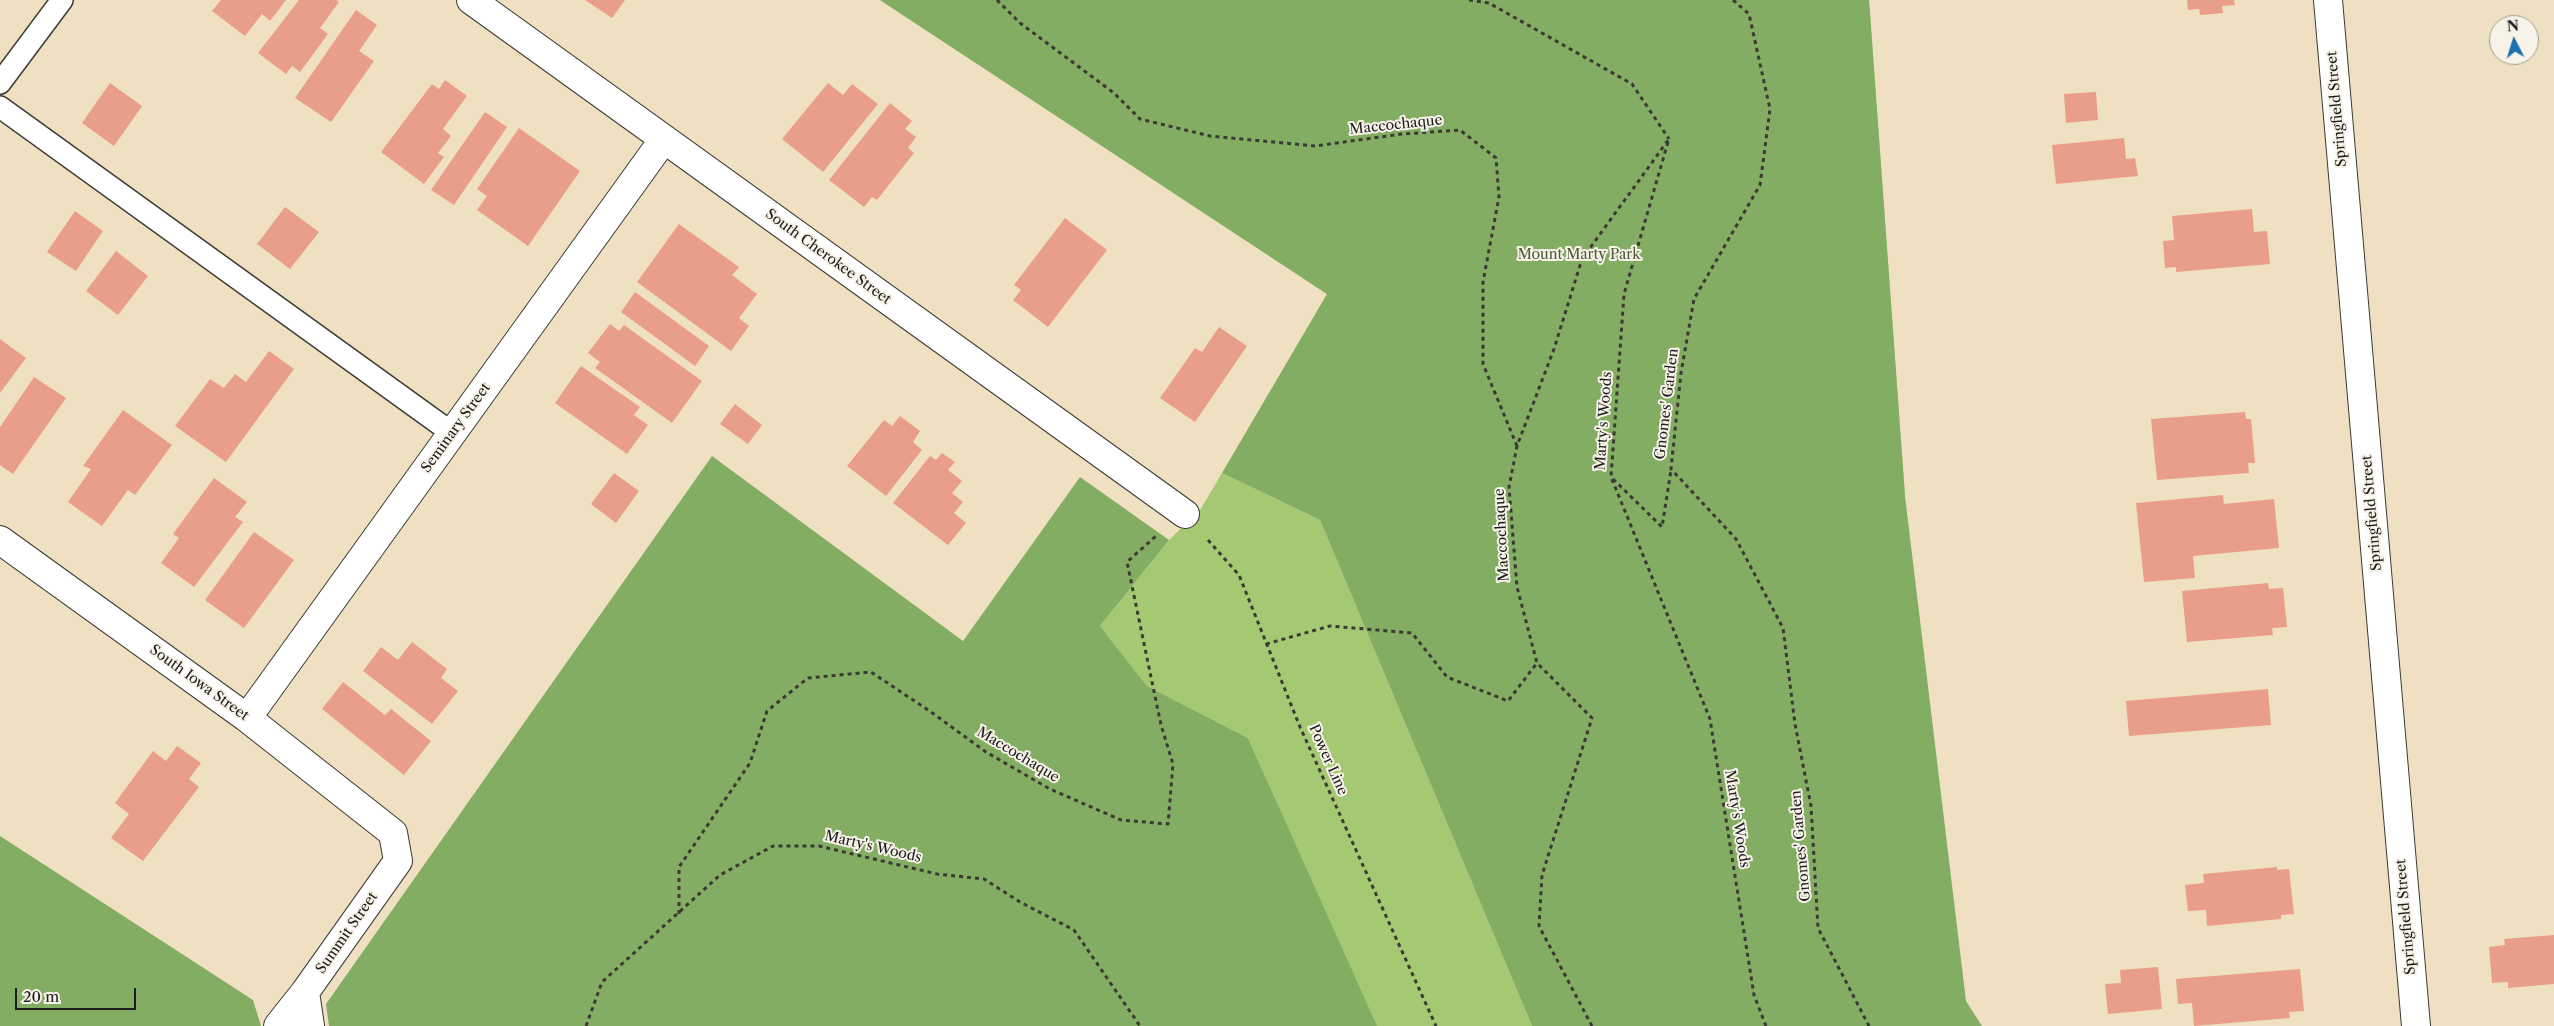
<!DOCTYPE html>
<style>
body{margin:0}
#map{position:relative;width:2554px;height:1026px;overflow:hidden;background:#efe0c1;font-family:"Libre Caslon Text",serif}
canvas{display:block}
.north{position:absolute;left:2489px;top:15px;width:50px;height:50px;box-sizing:border-box;background:#f7f3e8;border:1px solid #9f9d96;border-radius:50%;rotate:355deg;font-size:14px;font-weight:700;line-height:20px;text-align:center;color:#1c1c1c}
.north::after{content:'';display:block;margin:auto;width:18px;height:22px;background:#1f6fb2;clip-path:polygon(50% 0,100% 100%,50% 72%,0 100%)}
.scale{position:absolute;left:15px;top:988px;width:121px;height:22px;box-sizing:border-box;border:2px solid #1c1c1c;border-top:0;padding-left:6px;font-size:15px;line-height:18px;white-space:nowrap;color:#1c1c1c;-webkit-text-stroke:4px #f7f3e8;paint-order:stroke}
</style>
<div id="map">
<canvas width="2554" height="1026"></canvas>
<div class="north">N</div>
<div class="scale">20 m</div>
</div>
<script>
const ctx = document.querySelector('canvas').getContext('2d');
ctx.lineJoin = 'round';
function fillPath(path, color) {
  ctx.fillStyle = color;
  ctx.fill(path, 'evenodd');
}
function toPath(rows) {
  const path = new Path2D();
  for (const r of rows) {
    path.moveTo(r[0], r[1]);
    for (let i = 2; i < r.length; i += 2) path.lineTo(r[i], r[i + 1]);
  }
  return path;
}
function strokePath(path, color, width, dash) {
  ctx.strokeStyle = color;
  ctx.lineWidth = width;
  ctx.lineCap = dash ? 'butt' : 'round';
  ctx.setLineDash(dash || []);
  ctx.stroke(path);
}
function drawText(font, color, halo, rows, align = 'center') {
  ctx.font = font + ' "Libre Caslon Text",serif';
  ctx.lineWidth = 4;
  ctx.setLineDash([]);
  ctx.textBaseline = 'middle';
  ctx.strokeStyle = halo;
  ctx.fillStyle = color;
  for (const [text, x, y, turn = 0] of rows) {
    ctx.save();
    ctx.translate(x, y);
    ctx.rotate((+turn || 0) * Math.PI / 180);
    ctx.textAlign = isNaN(turn) ? turn : align;
    if (halo) ctx.strokeText(text, 0, 0);
    ctx.fillText(text, 0, 0);
    ctx.restore();
  }
}
const green = toPath([
 [880,0,1869,0,1905,496,1320,520,1532,1026,1376,1026,1248,738,1147,686,1100,626,1169,540,1200,510,1222,473,1320,520,1327,294]
]);
const forest = toPath([
 [880,0,1869,0,1905,496,1966,1001,1982,1026,1532,1026,1320,520,1222,473,1327,294],
 [712,456,963,641,1080,477,1169,540,1100,626,1147,686,1248,738,1377,1026,329,1026,326,1004],
 [0,836,253,1000,261,1026,0,1026]
]);
const building = toPath([
 [221,0,286,0,270,21,262,14,245,36,212,11],
 [299,0,336,0,339,2,320,28,328,34,300,72,292,66,286,74,258,53],
 [585,0,625,0,612,18],
 [2187,0,2234,0,2235,5,2222,6,2223,13,2200,15,2199,9,2188,10],
 [356,10,377,25,359,51,374,61,331,122,295,98],
 [445,80,467,96,443,129,451,136,438,153,444,157,424,184,381,152,432,84,439,89],
 [110,83,142,106,114,146,82,123],
 [828,83,843,95,852,84,878,104,823,172,782,139],
 [2096,92,2098,120,2066,123,2064,94],
 [890,103,912,121,905,129,916,137,908,148,914,153,877,200,872,197,864,207,829,180],
 [485,112,507,127,454,205,431,190],
 [519,128,580,171,528,246,477,210,487,196,477,189],
 [2124,138,2126,159,2135,158,2138,176,2056,184,2052,145],
 [285,207,319,232,290,269,257,244],
 [2252,209,2254,232,2267,231,2270,264,2176,272,2176,267,2165,268,2163,241,2174,240,2172,216],
 [75,211,103,231,76,271,47,252],
 [1065,218,1107,250,1048,327,1013,300,1021,290,1014,285],
 [679,224,739,267,732,275,757,294,739,318,749,326,731,351,637,282],
 [116,251,148,276,118,315,86,291],
 [635,292,709,346,695,366,621,312],
 [610,324,619,331,624,325,702,381,672,423,595,368,600,362,588,353],
 [1219,327,1247,346,1195,422,1160,398,1195,348,1202,352],
 [0,339,26,358,0,393],
 [269,351,294,369,226,462,175,426,210,379,224,388,235,374,246,382],
 [581,366,640,407,634,415,648,425,627,454,555,403],
 [34,377,66,398,13,474,0,465,0,427],
 [735,404,762,425,748,444,720,424],
 [123,410,172,445,135,495,128,490,102,526,68,502,91,469,83,466],
 [2245,412,2246,419,2251,419,2255,463,2248,463,2249,473,2157,480,2151,419],
 [900,416,920,431,913,442,922,450,886,496,847,466,884,420,892,426],
 [942,453,955,462,948,470,962,481,952,493,963,502,954,513,966,523,948,545,893,503,930,456,936,460],
 [614,473,639,491,616,523,591,504],
 [214,478,247,502,235,517,243,522,194,587,161,563,179,538,173,534],
 [2223,495,2224,504,2274,499,2279,548,2193,556,2195,578,2144,582,2136,503],
 [254,532,294,560,244,628,205,600],
 [2268,583,2269,589,2283,588,2287,627,2272,628,2273,635,2187,642,2182,591],
 [412,642,447,669,441,678,458,691,432,724,363,671,381,647,398,660],
 [343,682,385,715,391,709,431,741,404,775,322,709],
 [2268,689,2271,725,2129,736,2126,701],
 [177,746,201,763,189,779,199,787,143,861,111,838,129,814,115,803,153,751,166,761],
 [2277,867,2277,870,2289,869,2294,914,2281,915,2281,919,2207,926,2206,910,2188,911,2185,885,2204,883,2203,874],
 [2554,935,2554,984,2508,988,2508,982,2492,983,2489,947,2505,945,2504,939],
 [2158,967,2162,1009,2108,1014,2105,984,2121,983,2120,970],
 [2300,969,2304,1011,2289,1012,2290,1018,2194,1026,2192,1003,2178,1004,2176,979]
]);
const path = toPath([
 [997,0,1020,23,1114,93,1140,119,1210,136,1315,146,1402,134,1460,130,1496,158,1499,197,1483,282,1483,364,1517,446],
 [1469,0,1489,3,1632,84,1669,139],
 [1733,0,1749,14,1770,109,1760,185,1694,299,1681,373,1671,469,1736,539,1783,628,1795,724,1811,806,1818,928,1869,1026],
 [1668,142,1624,294,1611,477,1710,719,1754,995,1766,1026],
 [1613,479,1662,527,1671,470],
 [1208,540,1239,575,1300,727,1436,1026],
 [1266,644,1330,626,1412,633,1447,677,1508,701,1537,663],
 [679,914,679,867,750,763,767,711,808,678,871,672,931,712,986,752,1050,789,1121,820,1168,824,1173,764,1161,725,1127,562,1156,536],
 [586,1026,602,982,720,875,773,846,819,846,937,874,984,879,1020,902,1074,930,1140,1026],
 [1592,1026,1539,926,1542,875,1592,718,1537,663,1517,587,1509,487,1517,446,1554,349,1582,259,1669,139]
]);
const service = toPath([
 [0,83,62,0],
 [0,107,452,433]
]);
const minor = toPath([
 [471,0,1185,514],
 [2328,0,2416,1026],
 [0,540,247,718,393,833,398,861,305,992,278,1026],
 [247,718,664,139],
 [305,992,310,1026]
]);
const streetNames = [
 ["Springfield Street",2337,109,-95],
 ["Maccochaque",1396,125,-6],
 ["South Cherokee Street",828,257,36],
 ["Gnomes' Garden",1667,404,-83],
 ["Marty's Woods",1604,421,-86],
 ["Seminary Street",456,428,-54],
 ["Springfield Street",2372,513,-95],
 ["Maccochaque",1502,535,-93],
 ["South Iowa Street",199,683,36],
 ["Maccochaque",1018,755,31],
 ["Power Line",1328,760,66],
 ["Marty's Woods",1737,819,81],
 ["Gnomes' Garden",1801,846,-95],
 ["Marty's Woods",873,847,13],
 ["Springfield Street",2406,917,-95],
 ["Summit Street",347,933,-55]
];
const parkNames = [
 ["Mount Marty Park",1579,255]
];
fillPath(green, '#a5c972');
fillPath(forest, '#84ad64');
fillPath(building, '#e99e89');
strokePath(service, '#3c3935', 24);
strokePath(minor, '#3c3935', 30);
strokePath(path, '#3c3935', 3, [4, 4]);
strokePath(service, '#fff', 21);
strokePath(minor, '#fff', 28);
drawText('14px', '#1c1c1c', '#f7f3e8', streetNames);
drawText('14px', '#4c593a', '#f7f3e8', parkNames);
</script>
